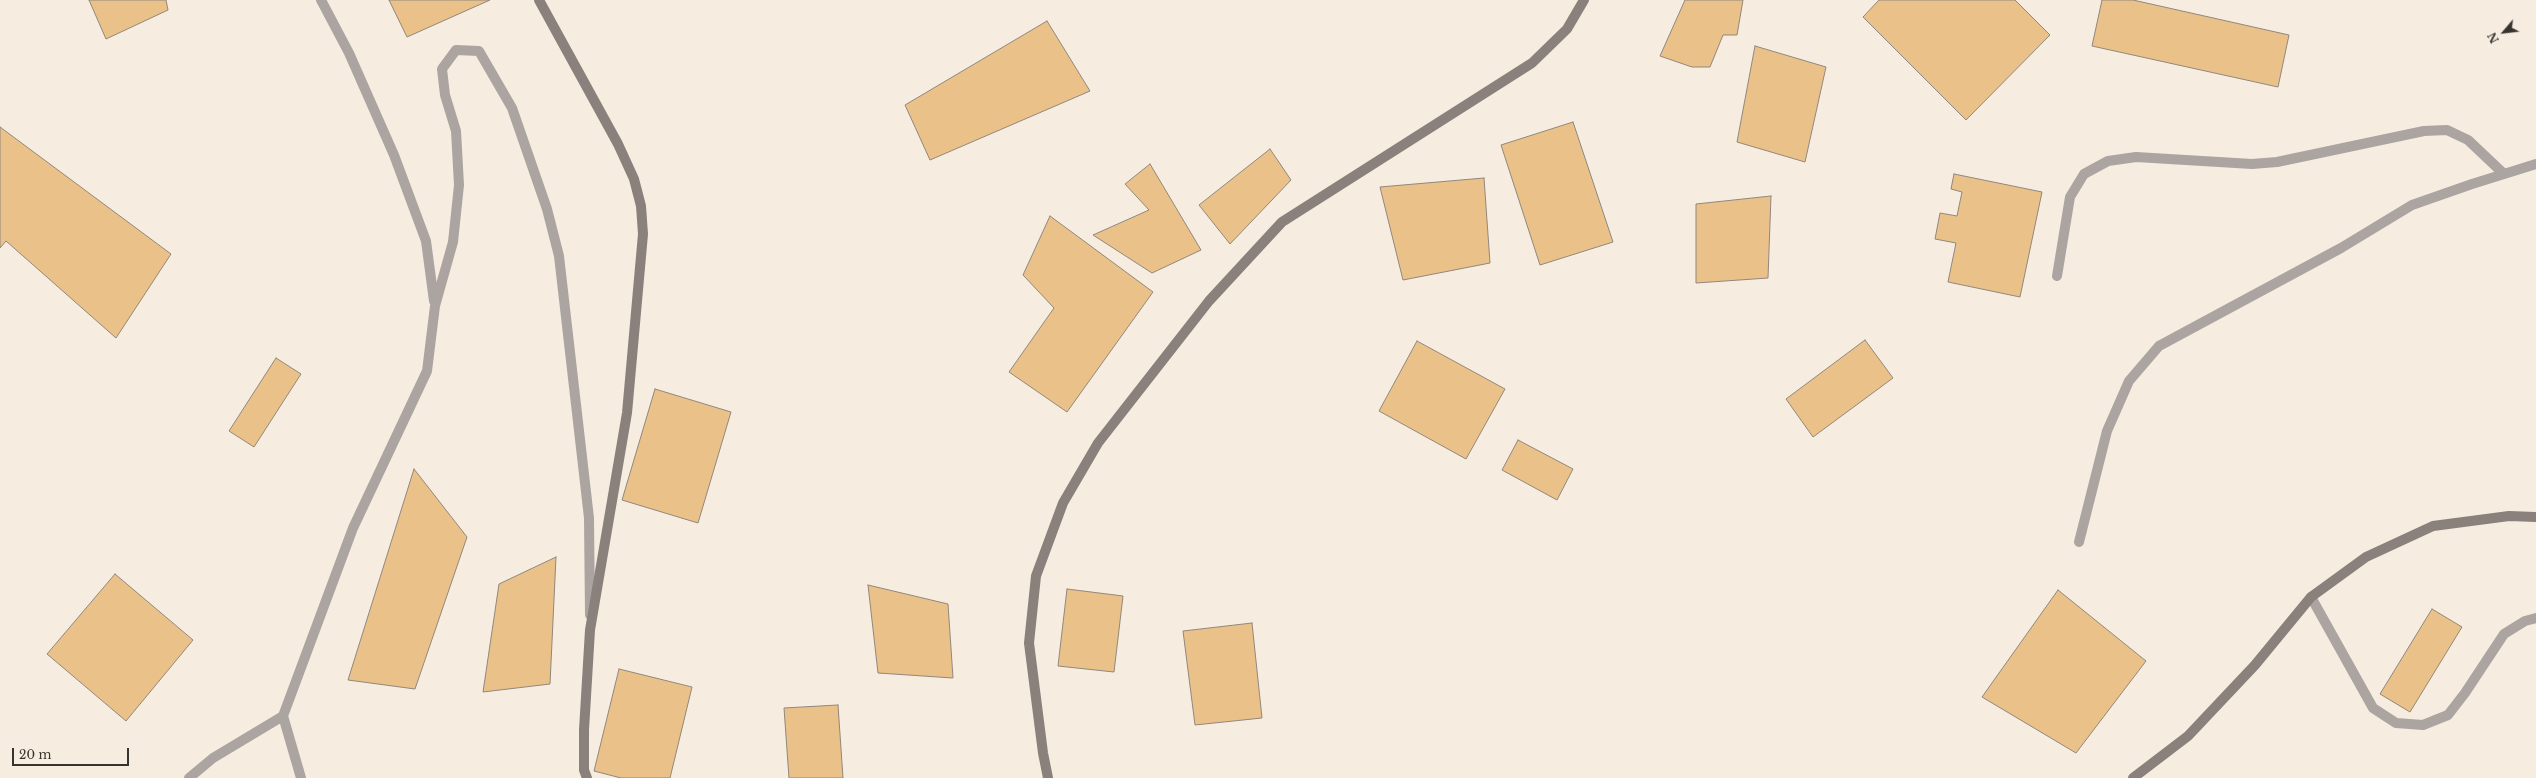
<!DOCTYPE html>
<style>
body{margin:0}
#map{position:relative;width:2536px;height:778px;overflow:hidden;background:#f6ede0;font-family:"Libre Baskerville",serif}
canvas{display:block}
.north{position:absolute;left:2484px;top:12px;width:40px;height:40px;-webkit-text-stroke:3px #f6ede0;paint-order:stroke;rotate:242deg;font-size:11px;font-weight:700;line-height:16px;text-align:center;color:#37342f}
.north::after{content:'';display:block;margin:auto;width:14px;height:18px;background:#37342f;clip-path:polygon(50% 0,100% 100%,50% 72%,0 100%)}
.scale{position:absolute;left:12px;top:748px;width:117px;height:18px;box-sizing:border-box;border:2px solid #37342f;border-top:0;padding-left:5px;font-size:12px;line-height:14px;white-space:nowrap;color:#37342f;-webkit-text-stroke:3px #f6ede0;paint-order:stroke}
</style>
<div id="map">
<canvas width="2536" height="778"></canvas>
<div class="north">N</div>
<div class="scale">20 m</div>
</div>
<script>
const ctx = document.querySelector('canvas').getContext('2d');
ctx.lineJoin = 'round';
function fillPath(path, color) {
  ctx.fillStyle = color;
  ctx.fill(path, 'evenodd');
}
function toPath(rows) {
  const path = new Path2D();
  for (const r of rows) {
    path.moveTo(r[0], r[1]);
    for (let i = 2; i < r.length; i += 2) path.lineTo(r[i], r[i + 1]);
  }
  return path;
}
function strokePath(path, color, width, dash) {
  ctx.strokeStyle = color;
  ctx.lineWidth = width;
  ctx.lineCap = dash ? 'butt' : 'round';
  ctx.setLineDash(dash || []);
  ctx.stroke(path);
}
const building = toPath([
 [89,0,166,0,168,10,106,39,89,0],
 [389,0,490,0,407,37,389,0],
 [1685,0,1743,0,1737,35,1723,35,1710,67,1692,67,1660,56,1685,0],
 [1879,0,2015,0,2050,35,1966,120,1863,17,1879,0],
 [2102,0,2133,0,2289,35,2278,87,2092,46,2102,0],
 [1047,21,1090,91,930,160,905,105,1047,21],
 [1755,46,1826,67,1805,162,1737,142,1755,46],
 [1573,122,1613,242,1540,265,1501,145,1573,122],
 [0,127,171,254,116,338,6,241,0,248,0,127],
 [1270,149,1291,180,1230,244,1199,205,1270,149],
 [1150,164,1201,250,1152,273,1093,235,1149,210,1125,184,1150,164],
 [1954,174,2042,192,2020,297,1948,282,1956,243,1935,239,1940,213,1957,216,1962,192,1951,189,1954,174],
 [1484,178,1490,263,1403,280,1380,187,1484,178],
 [1771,196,1768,278,1696,283,1696,204,1771,196],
 [1050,216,1153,292,1067,412,1009,372,1054,308,1023,275,1050,216],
 [1865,340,1893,378,1813,437,1786,399,1865,340],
 [1417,341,1505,389,1466,459,1379,411,1417,341],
 [276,358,301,374,254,447,229,431,276,358],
 [655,389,731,412,698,523,622,500,655,389],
 [1518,440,1573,469,1557,500,1502,470,1518,440],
 [414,469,467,537,415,689,348,680,414,469],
 [556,557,550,684,483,692,499,584,556,557],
 [115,574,193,640,126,721,47,654,115,574],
 [868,585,948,604,953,678,878,673,868,585],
 [1067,589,1123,596,1114,672,1058,666,1067,589],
 [2058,590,2146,661,2076,753,1982,697,2058,590],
 [2432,609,2462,627,2410,712,2380,694,2432,609],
 [1252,623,1262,718,1195,725,1183,631,1252,623],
 [619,669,692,687,670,778,621,778,594,771,619,669],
 [838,705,843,778,789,778,784,708,838,705]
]);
const street = toPath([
 [321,0,349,53,394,155,426,241,434,301],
 [2057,276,2070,197,2084,174,2108,161,2136,157,2252,164,2277,162,2424,131,2447,130,2468,140,2504,174],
 [2079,542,2107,431,2129,381,2159,346,2341,248,2412,205,2472,184,2536,164],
 [2311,597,2373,708,2396,723,2423,725,2448,715,2465,693,2504,634,2525,621,2536,618],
 [189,778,213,758,283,716],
 [301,778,283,716,353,528,427,371,435,306,453,242,459,185,456,131,445,95,442,69,456,50,479,51,512,108,547,209,559,256,589,518,590,615]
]);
const secondary = toPath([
 [539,0,618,144,634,179,641,206,643,234,627,413,590,630,584,730,584,770,587,778],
 [1048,778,1043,753,1029,643,1036,576,1063,503,1098,443,1209,301,1282,222,1532,63,1567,29,1584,0],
 [2133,778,2188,736,2255,665,2311,597,2366,557,2433,526,2509,516,2536,517]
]);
fillPath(building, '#ebc18a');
strokePath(building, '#90877c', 1);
strokePath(street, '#aba4a1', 10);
strokePath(secondary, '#8a807c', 10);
</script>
